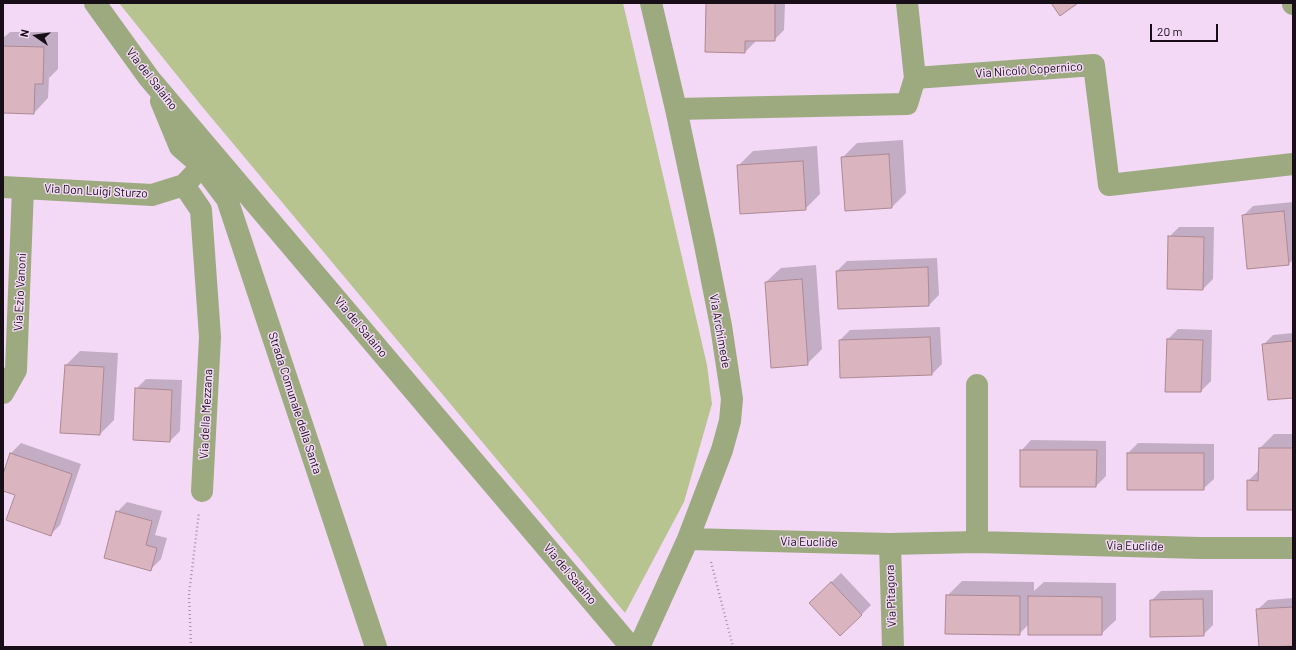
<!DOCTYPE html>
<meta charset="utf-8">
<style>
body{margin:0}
#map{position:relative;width:1296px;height:650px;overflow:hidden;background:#f3d9f5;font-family:Barlow,sans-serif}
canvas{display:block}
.frame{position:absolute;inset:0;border:4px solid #170e17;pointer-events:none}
.north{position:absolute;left:16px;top:16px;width:40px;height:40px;-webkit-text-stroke:3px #f3d9f5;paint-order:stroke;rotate:283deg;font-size:11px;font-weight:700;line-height:16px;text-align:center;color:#170e17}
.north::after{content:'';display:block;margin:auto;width:14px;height:18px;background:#170e17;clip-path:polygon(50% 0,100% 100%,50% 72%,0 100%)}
.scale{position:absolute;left:1150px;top:24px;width:68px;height:18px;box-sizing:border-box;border:2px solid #170e17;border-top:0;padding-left:5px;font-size:12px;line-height:14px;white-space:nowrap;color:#170e17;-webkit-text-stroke:3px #f3d9f5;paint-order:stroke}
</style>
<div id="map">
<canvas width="1296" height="650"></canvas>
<div class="frame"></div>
<div class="north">N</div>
<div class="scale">20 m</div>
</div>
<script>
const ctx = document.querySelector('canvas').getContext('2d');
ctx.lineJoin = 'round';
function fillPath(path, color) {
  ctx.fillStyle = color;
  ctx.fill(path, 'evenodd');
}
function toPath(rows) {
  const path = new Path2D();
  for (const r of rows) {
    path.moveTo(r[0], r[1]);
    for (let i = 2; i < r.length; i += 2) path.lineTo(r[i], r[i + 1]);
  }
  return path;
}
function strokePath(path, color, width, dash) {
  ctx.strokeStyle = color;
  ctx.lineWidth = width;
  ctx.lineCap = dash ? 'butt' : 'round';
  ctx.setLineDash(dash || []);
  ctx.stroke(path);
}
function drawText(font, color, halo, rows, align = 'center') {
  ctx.font = font + ' Barlow,sans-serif';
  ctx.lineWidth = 3;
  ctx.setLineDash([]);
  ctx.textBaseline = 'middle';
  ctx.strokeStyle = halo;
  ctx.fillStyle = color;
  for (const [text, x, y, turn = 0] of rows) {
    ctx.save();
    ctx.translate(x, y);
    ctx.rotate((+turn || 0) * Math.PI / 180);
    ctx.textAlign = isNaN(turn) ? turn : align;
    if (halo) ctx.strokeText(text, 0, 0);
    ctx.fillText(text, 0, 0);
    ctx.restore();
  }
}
const green = toPath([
 [119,3,623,3,707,365,712,404,684,502,625,613,200,104]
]);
const shadow = toPath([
 [707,3,785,3,784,30,774,40,755,40,755,42,745,52],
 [10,32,58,32,58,69,49,78,48,98,34,113,3,112,3,38],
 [903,140,906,193,892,207,842,158,857,143],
 [817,146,820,194,805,209,738,166,753,151],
 [1293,202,1293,260,1288,264,1243,216,1253,206],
 [1179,227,1214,227,1213,279,1203,289,1169,237],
 [937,258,939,295,929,305,837,271,847,261],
 [816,265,822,349,807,364,766,282,781,268],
 [940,327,942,364,932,374,840,340,850,330],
 [1178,329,1212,330,1211,381,1201,391,1166,391,1168,339],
 [1293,333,1293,397,1263,345,1273,335],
 [80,351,118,353,114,420,100,434,66,365],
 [146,379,182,380,180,431,170,441,136,389],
 [1274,434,1293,434,1293,509,1248,481,1260,469,1260,448],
 [1031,440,1106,441,1106,476,1096,486,1021,451],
 [21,443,81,464,60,525,50,535,17,494,3,489,3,477,11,453],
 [1138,443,1214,444,1214,479,1203,489,1128,453],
 [127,502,162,511,155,535,167,538,161,559,151,569,117,512],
 [841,573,871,605,861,615,810,603],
 [962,581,1034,582,1034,591,1044,582,1116,583,1116,620,1101,634,1029,624,1019,634,947,596],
 [1213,590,1213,625,1203,635,1151,601,1161,591],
 [1293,598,1293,645,1260,647,1257,610,1268,600]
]);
const building = toPath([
 [706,3,775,3,775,41,745,41,745,53,705,52,706,3],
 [1051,3,1078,3,1060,16,1051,3],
 [3,46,44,47,43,84,35,84,34,114,3,113,3,46],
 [889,154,892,208,845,211,841,157,889,154],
 [803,161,806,210,740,214,737,165,803,161],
 [1284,211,1289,265,1247,269,1242,215,1284,211],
 [1168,236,1204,237,1203,290,1167,289,1168,236],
 [928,267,929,306,838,309,836,271,928,267],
 [802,279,808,365,771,368,765,282,802,279],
 [930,337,932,375,840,378,839,340,930,337],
 [1167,339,1203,340,1201,392,1165,392,1167,339],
 [1293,341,1293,398,1268,400,1262,344,1293,341],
 [65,365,104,367,100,435,60,433,65,365],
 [135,388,172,390,170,442,133,440,135,388],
 [1259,448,1293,448,1293,510,1247,510,1247,480,1258,481,1259,448],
 [1020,450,1097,450,1096,487,1020,487,1020,450],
 [10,453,72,474,51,536,6,520,15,495,3,491,3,474,10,453],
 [1127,453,1204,453,1204,490,1127,490,1127,453],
 [116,511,152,521,146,545,157,548,151,571,104,558,116,511],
 [831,582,862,615,840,636,809,603,831,582],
 [946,595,1020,596,1020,635,945,634,946,595],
 [1028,596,1102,597,1102,635,1028,635,1028,596],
 [1203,599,1204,636,1150,637,1150,600,1203,599],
 [1293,607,1293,646,1259,647,1256,609,1293,607]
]);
const path = toPath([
 [711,562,733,647],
 [191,647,189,594,199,512]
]);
const minor = toPath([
 [95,3,149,78,631,647],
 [907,3,915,78],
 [1293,3,1293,4],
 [676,109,907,104,915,78,1094,65,1109,185,1293,164],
 [202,166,227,199,376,647],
 [184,185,201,210,210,337,202,491],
 [3,187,152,195,184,185,202,166,180,147,161,101],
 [977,385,977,542],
 [3,393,16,370,23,188],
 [688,539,890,544,977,542,1200,548,1293,548],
 [890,544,893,647],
 [639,647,688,539,722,450,730,421,732,399,721,326,705,245,676,109,651,3]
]);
const streetNames = [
 ["Via Nicolò Copernico",1029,70,-4],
 ["Via del Salaino",152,79,52],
 ["Via Don Luigi Sturzo",96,191,3],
 ["Via Ezio Vanoni",20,292,-87],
 ["Via del Salaino",361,327,50],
 ["Via Archimede",720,331,80],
 ["Strada Comunale della Santa",295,403,72],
 ["Via della Mezzana",206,414,-87],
 ["Via Euclide",809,542,1],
 ["Via Euclide",1135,546,1],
 ["Via del Salaino",570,574,50],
 ["Via Pitagora",891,596,-92]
];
fillPath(green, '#b7c490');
fillPath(shadow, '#0003');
fillPath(building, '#dab4bf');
strokePath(building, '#ad8893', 1);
strokePath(path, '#a894a9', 2.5, [1, 3]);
strokePath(minor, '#9daa80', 22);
drawText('12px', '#170e17', '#f3d9f5', streetNames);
</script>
